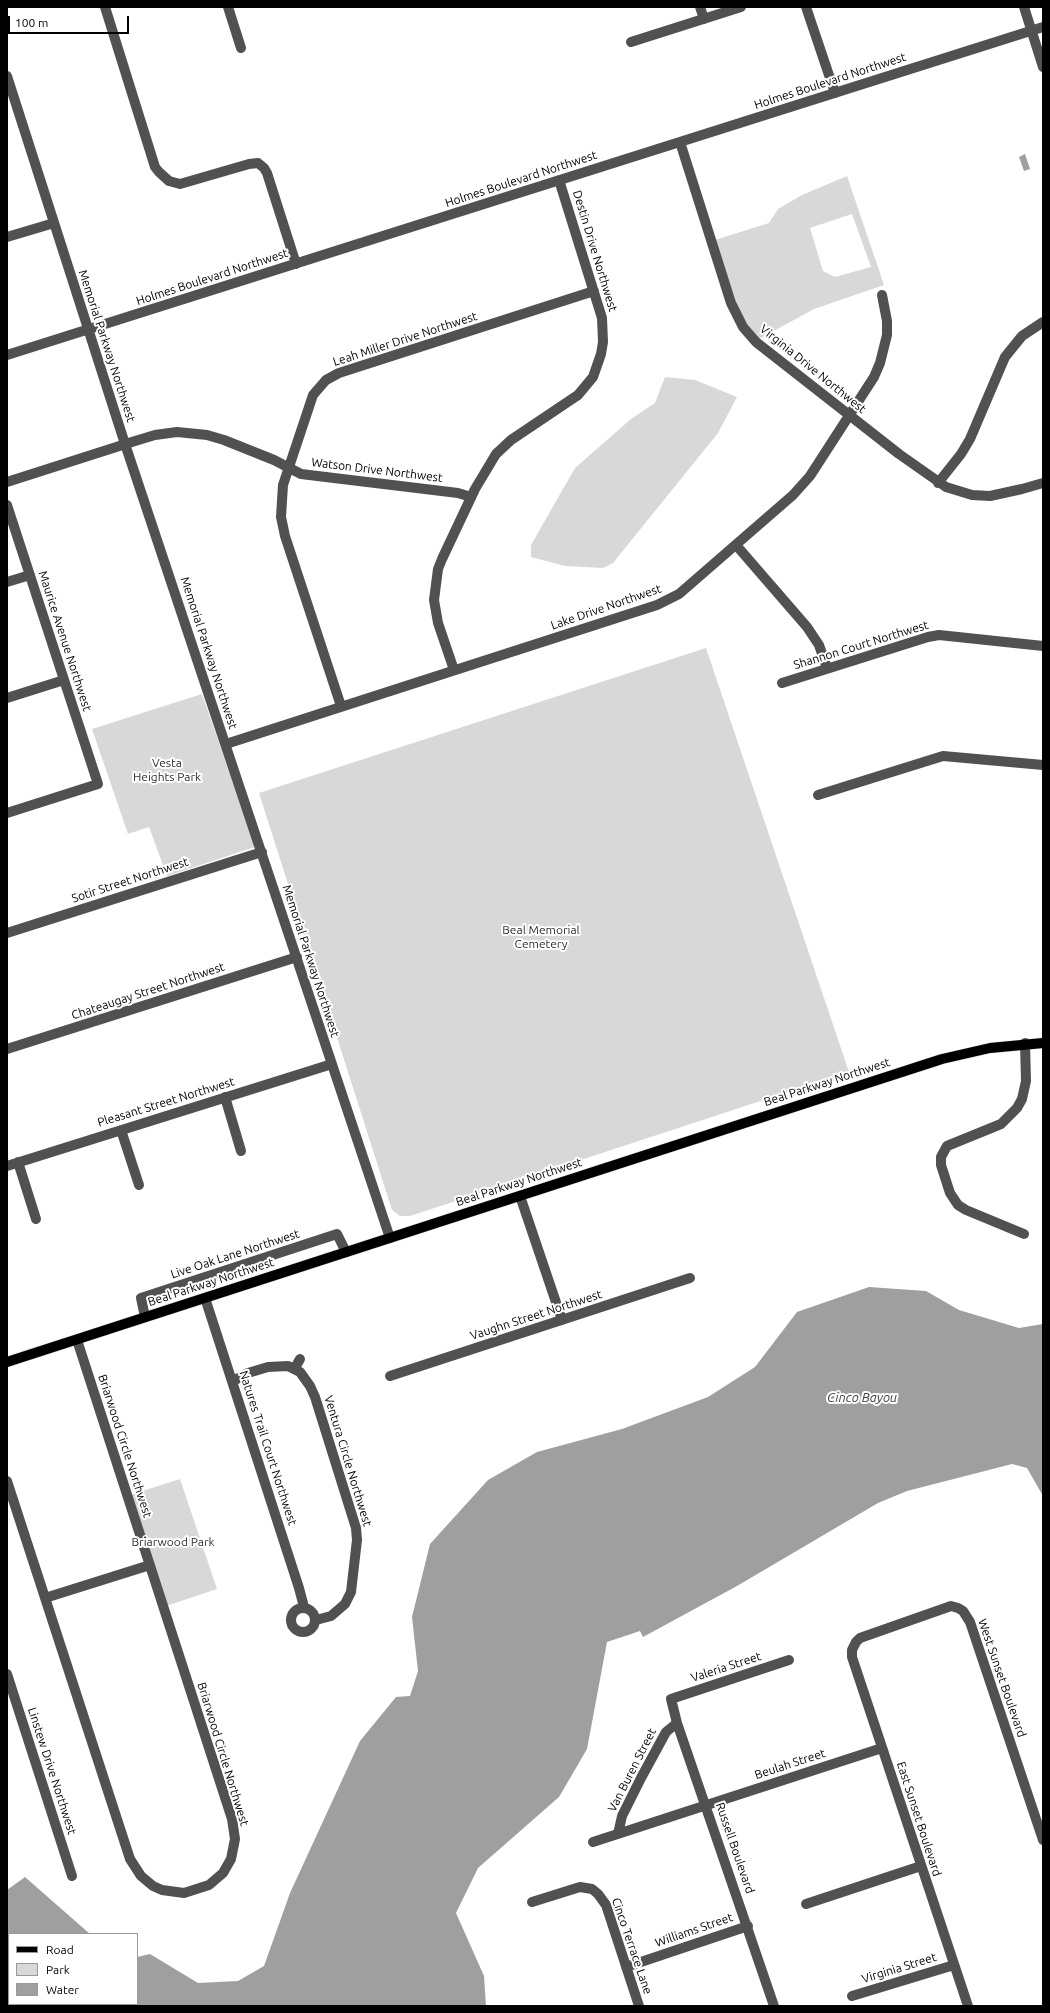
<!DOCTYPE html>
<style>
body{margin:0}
#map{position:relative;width:1050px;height:2013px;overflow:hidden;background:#fff;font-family:Ubuntu,sans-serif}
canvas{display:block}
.frame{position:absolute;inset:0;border:8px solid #000;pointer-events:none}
.legend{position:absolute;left:8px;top:1933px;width:130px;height:72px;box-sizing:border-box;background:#fff;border:1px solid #999;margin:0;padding:5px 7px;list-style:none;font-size:12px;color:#000}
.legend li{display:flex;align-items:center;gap:8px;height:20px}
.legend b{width:20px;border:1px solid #999}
.scale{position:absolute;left:8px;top:16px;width:121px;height:18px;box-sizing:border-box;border:2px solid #000;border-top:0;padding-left:5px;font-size:12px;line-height:14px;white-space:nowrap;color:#000;-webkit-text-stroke:3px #fff;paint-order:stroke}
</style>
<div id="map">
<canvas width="1050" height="2013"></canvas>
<div class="frame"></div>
<ul class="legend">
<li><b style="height:5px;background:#000"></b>Road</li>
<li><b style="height:11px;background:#d8d8d8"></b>Park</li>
<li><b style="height:11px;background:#9f9f9f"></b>Water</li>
</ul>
<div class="scale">100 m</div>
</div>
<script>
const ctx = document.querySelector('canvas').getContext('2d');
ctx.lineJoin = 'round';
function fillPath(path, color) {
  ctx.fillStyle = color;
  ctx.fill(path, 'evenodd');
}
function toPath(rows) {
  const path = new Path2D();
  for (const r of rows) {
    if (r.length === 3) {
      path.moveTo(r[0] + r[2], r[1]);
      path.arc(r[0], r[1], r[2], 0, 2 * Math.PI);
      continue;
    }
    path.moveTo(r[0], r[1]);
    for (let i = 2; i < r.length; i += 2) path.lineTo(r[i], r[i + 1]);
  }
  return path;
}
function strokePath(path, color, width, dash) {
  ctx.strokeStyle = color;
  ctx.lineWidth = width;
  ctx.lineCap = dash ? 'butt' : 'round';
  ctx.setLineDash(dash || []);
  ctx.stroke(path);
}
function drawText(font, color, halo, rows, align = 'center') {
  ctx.font = font + ' Ubuntu,sans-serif';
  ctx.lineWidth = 4;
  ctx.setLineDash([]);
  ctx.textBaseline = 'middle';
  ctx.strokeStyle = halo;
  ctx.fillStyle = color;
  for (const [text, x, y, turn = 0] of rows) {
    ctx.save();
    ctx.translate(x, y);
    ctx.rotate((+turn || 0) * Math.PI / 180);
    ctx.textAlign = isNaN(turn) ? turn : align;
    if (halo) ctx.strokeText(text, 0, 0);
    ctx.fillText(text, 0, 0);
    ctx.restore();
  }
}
const green = toPath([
 [847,176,884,285,814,309,759,339,747,324,738,308,715,240,769,223,778,209,802,195],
 [852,214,871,267,835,277,823,271,810,228],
 [665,377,695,380,737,397,718,433,613,563,603,568,565,566,531,557,531,545,575,468,631,419,655,403],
 [706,648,849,1072,410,1216,400,1216,392,1210,259,793],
 [202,694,255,847,167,876,149,827,128,834,92,729],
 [180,1479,217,1589,166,1606,130,1495]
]);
const water = toPath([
 [1025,154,1030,169,1024,171,1019,157],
 [869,1287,926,1291,959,1310,1019,1328,1043,1324,1043,1496,1027,1468,1012,1464,907,1491,878,1503,737,1586,643,1637,640,1631,607,1642,587,1749,559,1797,478,1868,456,1913,484,1976,486,2006,7,2006,7,1890,25,1877,90,1934,9,1934,9,2004,137,2004,137,1957,150,1954,198,1983,238,1981,264,1966,290,1893,360,1741,396,1697,410,1696,418,1671,412,1617,430,1544,488,1480,537,1452,622,1429,708,1397,755,1367,797,1312]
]);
const minor = toPath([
 [105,7,155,167,159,172,169,181,180,184,249,164,258,163,264,168,267,173,296,264],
 [228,7,241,48],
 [700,7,704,19],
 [806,7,835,93],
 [1024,7,1043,67],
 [631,42,741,7],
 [7,76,125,444,390,1238],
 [680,142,731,303,743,327,756,342,899,454,946,487,972,495,990,496,1022,489,1043,483],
 [7,237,54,223],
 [7,355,1043,27],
 [7,482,135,441,155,435,177,432,207,435,224,440,274,460,301,474,458,493,471,497],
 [938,483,961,454,970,439,1005,357,1022,336,1043,322],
 [7,505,98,784,7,813],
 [736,545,807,627,819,645,827,668],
 [7,582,30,575],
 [454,670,438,623,434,600,438,569,442,559,475,489,496,454,511,440,578,395,593,377,601,354,603,342,602,318,559,180],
 [782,683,928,637,939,635,1043,646],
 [7,698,64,680],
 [341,706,285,536,281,517,283,485,313,395,326,380,339,373,594,291],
 [226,744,657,605,679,594,793,495,810,476,874,377,880,363,887,335,887,321,882,295],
 [818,795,943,756,1043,765],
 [7,933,262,852],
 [7,1049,297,957],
 [225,1097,241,1151],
 [121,1130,139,1185],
 [18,1162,36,1219],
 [7,1166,332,1064],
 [520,1196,562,1320],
 [1024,1234,966,1210,958,1205,950,1193,941,1165,941,1157,947,1146,1001,1124,1017,1108,1022,1099,1026,1081,1025,1043],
 [205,1298,299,1588,304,1607],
 [145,1317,141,1298,337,1234,346,1252],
 [295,1368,300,1359],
 [390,1376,690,1278],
 [233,1381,248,1373,268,1367,288,1366,300,1372,310,1386,315,1397,356,1528,357,1540,351,1592,345,1604,331,1616,316,1620],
 [7,1481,130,1859,141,1876,153,1886,162,1890,184,1893,209,1885,223,1873,231,1859,235,1839,232,1819,77,1340],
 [45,1598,150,1565],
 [303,1620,12],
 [7,1674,72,1876],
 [618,1834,622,1816,641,1778,666,1732,677,1723],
 [593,1842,882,1748],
 [532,1902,580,1887,592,1889,598,1894,606,1905,639,2006],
 [806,1904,921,1866],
 [626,1967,748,1926],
 [852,1996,954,1965],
 [774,2006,677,1723,671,1699,789,1660],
 [968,2006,852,1657,852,1650,856,1642,860,1638,951,1606,958,1608,963,1611,970,1622,1043,1840]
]);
const major = toPath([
 [7,1362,942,1059,990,1048,1043,1043]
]);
const streetNames = [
 ["Holmes Boulevard Northwest",830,81,-18],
 ["Holmes Boulevard Northwest",521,179,-18],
 ["Destin Drive Northwest",595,251,73],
 ["Holmes Boulevard Northwest",212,277,-18],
 ["Leah Miller Drive Northwest",405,339,-18],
 ["Memorial Parkway Northwest",107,346,72],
 ["Virginia Drive Northwest",813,369,39],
 ["Watson Drive Northwest",377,470,7],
 ["Lake Drive Northwest",606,607,-19],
 ["Maurice Avenue Northwest",65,641,72],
 ["Shannon Court Northwest",861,645,-17],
 ["Memorial Parkway Northwest",209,653,72],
 ["Sotir Street Northwest",130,880,-18],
 ["Memorial Parkway Northwest",311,961,72],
 ["Chateaugay Street Northwest",148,991,-18],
 ["Beal Parkway Northwest",827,1082,-18],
 ["Pleasant Street Northwest",166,1102,-17],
 ["Beal Parkway Northwest",519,1182,-18],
 ["Live Oak Lane Northwest",235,1254,-18],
 ["Beal Parkway Northwest",211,1282,-18],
 ["Vaughn Street Northwest",536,1315,-18],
 ["Briarwood Circle Northwest",125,1446,72],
 ["Natures Trail Court Northwest",268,1448,72],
 ["Ventura Circle Northwest",348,1461,73],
 ["Valeria Street",726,1667,-18],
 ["West Sunset Boulevard",1002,1678,71],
 ["Briarwood Circle Northwest",223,1754,73],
 ["Beulah Street",790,1764,-18],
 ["Van Buren Street",632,1770,-63],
 ["Linstew Drive Northwest",52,1771,72],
 ["East Sunset Boulevard",919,1819,72],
 ["Russell Boulevard",735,1848,71],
 ["Williams Street",694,1930,-19],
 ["Cinco Terrace Lane",632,1946,71],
 ["Virginia Street",899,1968,-17]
];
const parkNames = [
 ["Vesta",167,763],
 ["Heights Park",167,777],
 ["Beal Memorial",541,930],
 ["Cemetery",541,944],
 ["Briarwood Park",173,1542]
];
const waterNames = [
 ["Cinco Bayou",862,1398]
];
fillPath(green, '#d8d8d8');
fillPath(water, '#9f9f9f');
strokePath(major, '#dbdbdb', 11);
strokePath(minor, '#515151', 10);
strokePath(major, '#000', 10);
drawText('12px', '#000', '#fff', streetNames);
drawText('12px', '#2f2f2f', '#fff', parkNames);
drawText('italic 13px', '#404040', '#fff', waterNames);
</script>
